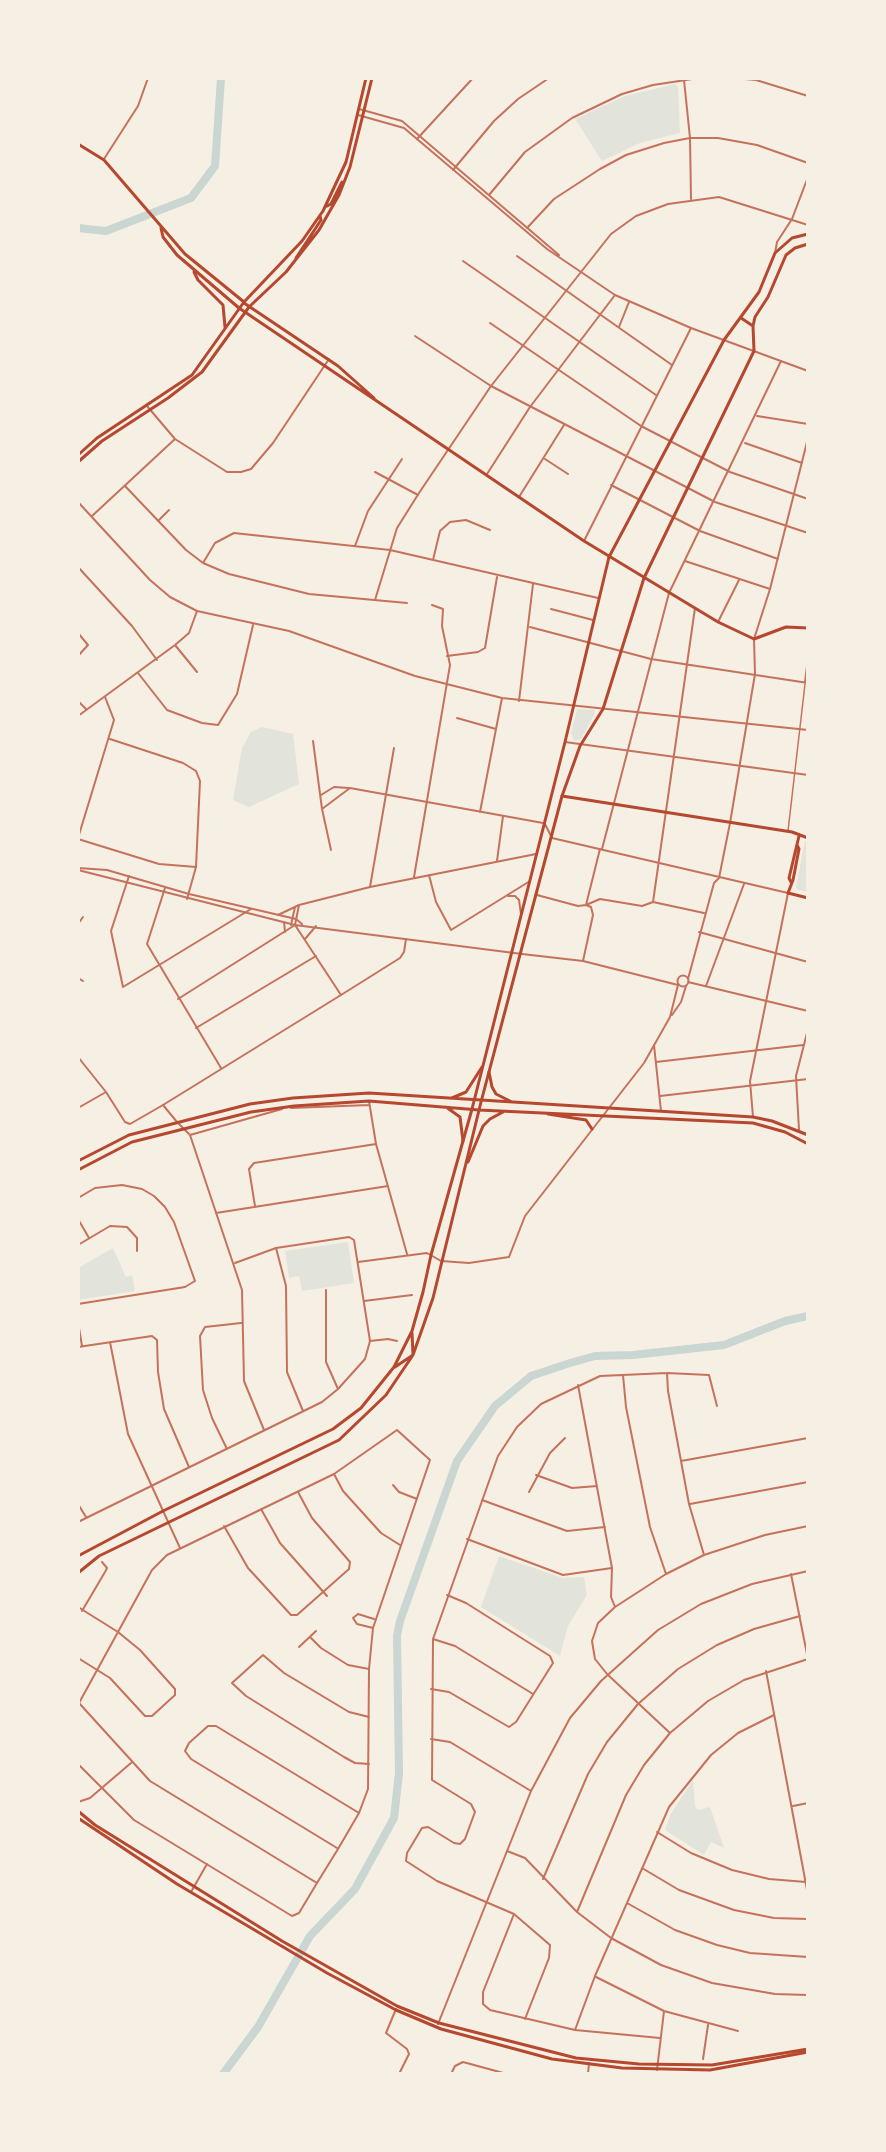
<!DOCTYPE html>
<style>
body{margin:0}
#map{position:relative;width:886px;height:2152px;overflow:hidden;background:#f6efe4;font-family:Overpass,sans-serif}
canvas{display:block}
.frame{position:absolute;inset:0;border:80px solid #f6efe4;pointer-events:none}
</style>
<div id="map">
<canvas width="886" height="2152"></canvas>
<div class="frame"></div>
</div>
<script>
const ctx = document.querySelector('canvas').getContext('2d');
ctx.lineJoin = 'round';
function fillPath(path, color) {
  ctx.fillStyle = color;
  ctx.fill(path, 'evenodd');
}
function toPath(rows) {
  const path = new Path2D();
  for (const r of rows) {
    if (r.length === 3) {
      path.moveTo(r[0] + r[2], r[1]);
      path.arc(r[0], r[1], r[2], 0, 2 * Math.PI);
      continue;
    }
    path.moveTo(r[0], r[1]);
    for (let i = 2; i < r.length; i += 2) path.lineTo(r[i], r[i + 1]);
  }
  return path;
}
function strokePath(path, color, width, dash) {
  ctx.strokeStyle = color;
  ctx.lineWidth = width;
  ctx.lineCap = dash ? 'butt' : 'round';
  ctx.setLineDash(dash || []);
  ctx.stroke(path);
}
const green = toPath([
 [675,84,678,87,680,133,640,143,602,161,575,119,625,96],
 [577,709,594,710,595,713,581,739,574,741,571,733],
 [262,727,293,734,299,784,249,807,233,800,242,748,251,732],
 [805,841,808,841,808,892,798,890,796,887],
 [348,1242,354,1283,302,1291,299,1276,289,1278,285,1251],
 [113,1248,126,1277,132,1275,135,1291,78,1300,78,1268],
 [499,1556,563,1578,584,1577,587,1595,568,1626,560,1656,481,1607],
 [693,1780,695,1806,698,1810,710,1807,724,1848,711,1842,704,1855,665,1830,670,1815]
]);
const river = toPath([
 [78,228,106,231,191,198,215,166,221,78],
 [223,2074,258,2027,310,1936,355,1889,394,1818,399,1773,397,1636,400,1621,457,1461,495,1406,531,1376,570,1363,595,1356,633,1355,724,1345,785,1321,808,1316]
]);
const pedestrian = toPath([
 [788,831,805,684]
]);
const minor = toPath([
 [734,78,756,80,808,96],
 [684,80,690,138,691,199],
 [417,139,473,78],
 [453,170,494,121,518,99,549,78],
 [489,195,525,152,572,118,622,94,653,85,699,78],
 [527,228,554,199,600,169,626,155,664,143,690,138,718,138,757,145,808,163],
 [775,253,777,242,792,219,808,177],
 [517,256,672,365],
 [463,261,656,395],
 [490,323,641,426,730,472,808,499],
 [619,327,629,302],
 [415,336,491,386,715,502,808,533],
 [147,406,175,439,227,472,241,472,251,469,273,443,329,359],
 [757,416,808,424],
 [745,443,802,463],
 [545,459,568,474],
 [375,472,418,495],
 [487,474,530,407,615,295],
 [611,485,700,531,778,559],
 [125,486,186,550,203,563,229,574,309,594,407,603],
 [519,497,564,425],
 [78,502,150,580,170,597,197,611,289,631,415,676,502,698,808,730],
 [92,516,175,439],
 [158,521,169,510],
 [584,541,691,328],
 [355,546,368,511,402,459],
 [433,560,440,531,450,522,466,520,490,530],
 [685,561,770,589],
 [203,563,215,543,234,533,390,550,598,598],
 [78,567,132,626,157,660],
 [375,600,397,528,419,493,491,386,611,234,636,216,668,204,719,197,808,225],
 [551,609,593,620],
 [718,622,739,580],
 [530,627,651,659,808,683],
 [78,633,88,645,78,656],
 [175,645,197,672],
 [447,656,478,652,485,648,497,577],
 [138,673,167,710,202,723,218,725,237,694,253,625],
 [805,682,808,658],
 [78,701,86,709],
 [519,701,533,584],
 [78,716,175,645,189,633,197,611],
 [457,718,496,729],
 [110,739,183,763,196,771,200,781,196,867,187,899],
 [313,741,322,809,331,850],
 [565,742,808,775],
 [321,795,334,787,349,788],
 [322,809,350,788,543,823],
 [480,812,502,698],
 [78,838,114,720,105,697],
 [78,839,159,864,196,867],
 [602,849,669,593,781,361],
 [497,861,503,816],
 [429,875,436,902,451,930,530,881],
 [129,876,111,931,123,987,251,909],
 [414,877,450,665,442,626,443,609,432,605],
 [370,887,394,748],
 [165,888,147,944,221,1068],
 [537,895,578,906,586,905,600,849],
 [508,896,515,896,519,900,521,914],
 [653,902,695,608],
 [278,915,299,905,370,887,536,854],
 [78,924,83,917],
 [291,925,295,907],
 [699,932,808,962],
 [583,961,593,915,591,907,586,905,600,899,642,906,653,902,704,913],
 [683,981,5.5],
 [78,978,83,981],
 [688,979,714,883,719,878,730,823,755,674,754,639,770,589,808,438],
 [688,982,808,1011],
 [706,986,744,884],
 [341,995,400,958,404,952,406,939],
 [178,999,295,925,299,905],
 [672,1015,681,1002,686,986],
 [196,1028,316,956],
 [654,1045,661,1111],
 [78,1057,106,1092,125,1122,130,1124,163,1105],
 [656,1062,803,1045],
 [660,1096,808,1079],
 [369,1101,376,1144,407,1254],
 [78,1108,106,1092],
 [291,1108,369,1105],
 [753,1117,750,1081,788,893],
 [177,1122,190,1135,242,1290,244,1381,264,1430],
 [799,1130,796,1076,808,1029],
 [190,1135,282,1109],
 [78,1198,95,1188,122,1185,142,1189,154,1196,165,1207,174,1222,195,1281,185,1287,78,1304],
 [255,1206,249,1169,254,1163,376,1144],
 [216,1213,388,1186],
 [78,1219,89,1238],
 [78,1245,110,1226,127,1227,137,1238,137,1251],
 [276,1248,286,1286,287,1372,303,1411],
 [358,1262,427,1253,441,1261,469,1263,509,1257,525,1216,644,1063,670,1017,678,985,583,961,522,954],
 [326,1290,326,1362,338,1389],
 [364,1301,412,1295],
 [78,1322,82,1346],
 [370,1341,388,1339,397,1341],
 [110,1342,128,1434,180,1548],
 [78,1347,152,1336,157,1340,158,1372,164,1409,189,1467],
 [667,1373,668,1391,689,1504,704,1555],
 [623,1375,626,1407,650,1527,666,1574],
 [578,1385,612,1568,611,1597,615,1607],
 [227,1449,212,1418,203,1390,200,1336,205,1327,241,1323],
 [681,1461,808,1438],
 [334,1474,343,1491,381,1533,400,1545],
 [536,1475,572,1488,597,1486],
 [393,1485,399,1492,417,1499],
 [529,1492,550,1453,565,1438],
 [482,1500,567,1531,605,1527],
 [78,1504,86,1517],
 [690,1504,808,1482],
 [261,1509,280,1543,327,1596],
 [78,1522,322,1402,338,1389,365,1359,370,1341,354,1240,349,1237,276,1248,235,1263],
 [224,1526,248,1568,291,1615,297,1615,349,1569,350,1562,312,1518,298,1492],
 [467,1539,563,1575,612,1568],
 [791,1574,808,1659],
 [78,1607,118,1632,140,1650,175,1689,175,1695,152,1716,145,1716,110,1678,78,1658],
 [82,1611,105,1572,107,1568,102,1562],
 [373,1628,357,1624,353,1618,358,1614,374,1619],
 [310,1637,321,1648,348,1665,369,1669],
 [433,1639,455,1646,533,1694],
 [299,1647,316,1631],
 [766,1671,808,1895],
 [431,1689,449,1692,509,1727,516,1722,553,1663,550,1656,466,1603,447,1595],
 [670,1733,607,1674,595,1659,592,1641,598,1623,615,1607,666,1574,704,1555,765,1535,808,1526],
 [431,1739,450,1742,531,1791],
 [78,1764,134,1820,292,1916,299,1913,317,1883,338,1849,359,1813,368,1789,369,1669,373,1628,430,1460,397,1430,334,1474,167,1555,152,1570,79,1703,150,1781,317,1883],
 [369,1764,355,1763,344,1757,246,1696,232,1683,263,1655,284,1673,349,1712,369,1717],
 [78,1802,90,1798,131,1763],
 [793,1806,808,1803],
 [657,1832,691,1853,732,1870,769,1879,806,1882],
 [337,1848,191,1759,185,1751,189,1743,208,1726,216,1726,359,1813],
 [507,1851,525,1858,577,1912,611,1938,661,1965,712,1983,775,1994,808,1995],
 [642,1868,679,1890,734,1910,774,1918,808,1919],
 [543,1879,588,1774,607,1742,638,1704,678,1669,717,1645,754,1629,800,1616],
 [191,1892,207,1864],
 [627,1903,675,1930,717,1945,750,1953,808,1957],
 [577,1912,626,1795,644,1765,670,1733,708,1701,744,1680,808,1659],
 [514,1914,483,1992,483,2004,490,2010,575,2030,660,2038],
 [596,1977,664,2011,738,2031],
 [396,2009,386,2033,407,2049,409,2054,399,2074],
 [525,2019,549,1958,550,1945,514,1914,437,1881,406,1861,407,1853,422,1828,428,1827,454,1843,460,1844,465,1839,475,1812,471,1804,432,1780,433,1639,498,1456,517,1427,541,1404,600,1376,667,1373,709,1375,717,1406],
 [575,2030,595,1976,669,1807,711,1755,738,1733,774,1715],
 [703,2059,708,2025],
 [657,2070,664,2011],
 [274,2074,281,2074],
 [451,2074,455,2066,463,2062,507,2074],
 [588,2074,589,2063]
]);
const tertiary = toPath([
 [359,109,402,121,559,255],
 [358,115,404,128,547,249,615,295,691,328,808,371],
 [104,159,138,106,148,78],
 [545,824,552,838,788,893],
 [78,868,107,870,189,894,296,919,302,924],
 [78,870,295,925,522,954],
 [284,922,285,932],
 [305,939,316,926],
 [177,1122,163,1105,341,995,295,925],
 [438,2024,531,1791,570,1718,601,1681,658,1630,701,1604,752,1584,808,1571]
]);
const secondary = toPath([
 [78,144,104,160,185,254,244,302],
 [161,228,163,237,177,255,239,308],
 [395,1367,413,1355,412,1333],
 [78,1556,163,1511,333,1429,361,1408,394,1367,412,1331,423,1292,431,1255,472,1109,565,742,609,557],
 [78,1573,99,1556,339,1440,386,1395,413,1355,433,1298,481,1102,562,796,580,746,603,709,644,578]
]);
const primary = toPath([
 [325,207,331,204,342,182],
 [296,258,321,220,320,216],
 [194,272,198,280,223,305,225,327],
 [244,303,338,366,374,398],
 [239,308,584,541,718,622,754,639,786,627,808,628],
 [741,318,753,326],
 [78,455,97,438,192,375,244,302,302,241,323,211,346,162,366,78],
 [78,462,102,441,168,398,202,372,249,307,286,272,319,230,339,195,350,167,372,78],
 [609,557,724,340,759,292,775,253,792,238,808,234],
 [644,578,754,351,753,326,755,317,768,297,786,255,795,248,808,244],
 [562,796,792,832,808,838],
 [797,845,799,849,793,880,788,893,808,898],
 [791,882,789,878,799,836],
 [489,1072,492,1087,496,1094,512,1102],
 [452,1098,466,1092,482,1067],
 [446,1107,460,1117,463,1141],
 [548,1114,586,1120,592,1129],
 [78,1161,129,1135,250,1104,293,1098,369,1093,753,1117,772,1121,808,1135],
 [468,1162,483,1126,490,1119,503,1112],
 [78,1170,132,1142,251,1112,294,1106,369,1101,479,1110,753,1123,785,1132,808,1144],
 [78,1811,95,1825,282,1941,397,2006,439,2023,576,2058,639,2064,712,2065,808,2049],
 [78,1818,177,1884,327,1973,396,2010,441,2029,552,2059,622,2068,710,2070,808,2052]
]);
fillPath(green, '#e2e4dc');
strokePath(river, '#c9d6d2', 8);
strokePath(pedestrian, '#c5725c', 1.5);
strokePath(minor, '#c5725c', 2);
strokePath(tertiary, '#c5725c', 2);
strokePath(secondary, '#b5482f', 3);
strokePath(primary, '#b5482f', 3);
</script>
